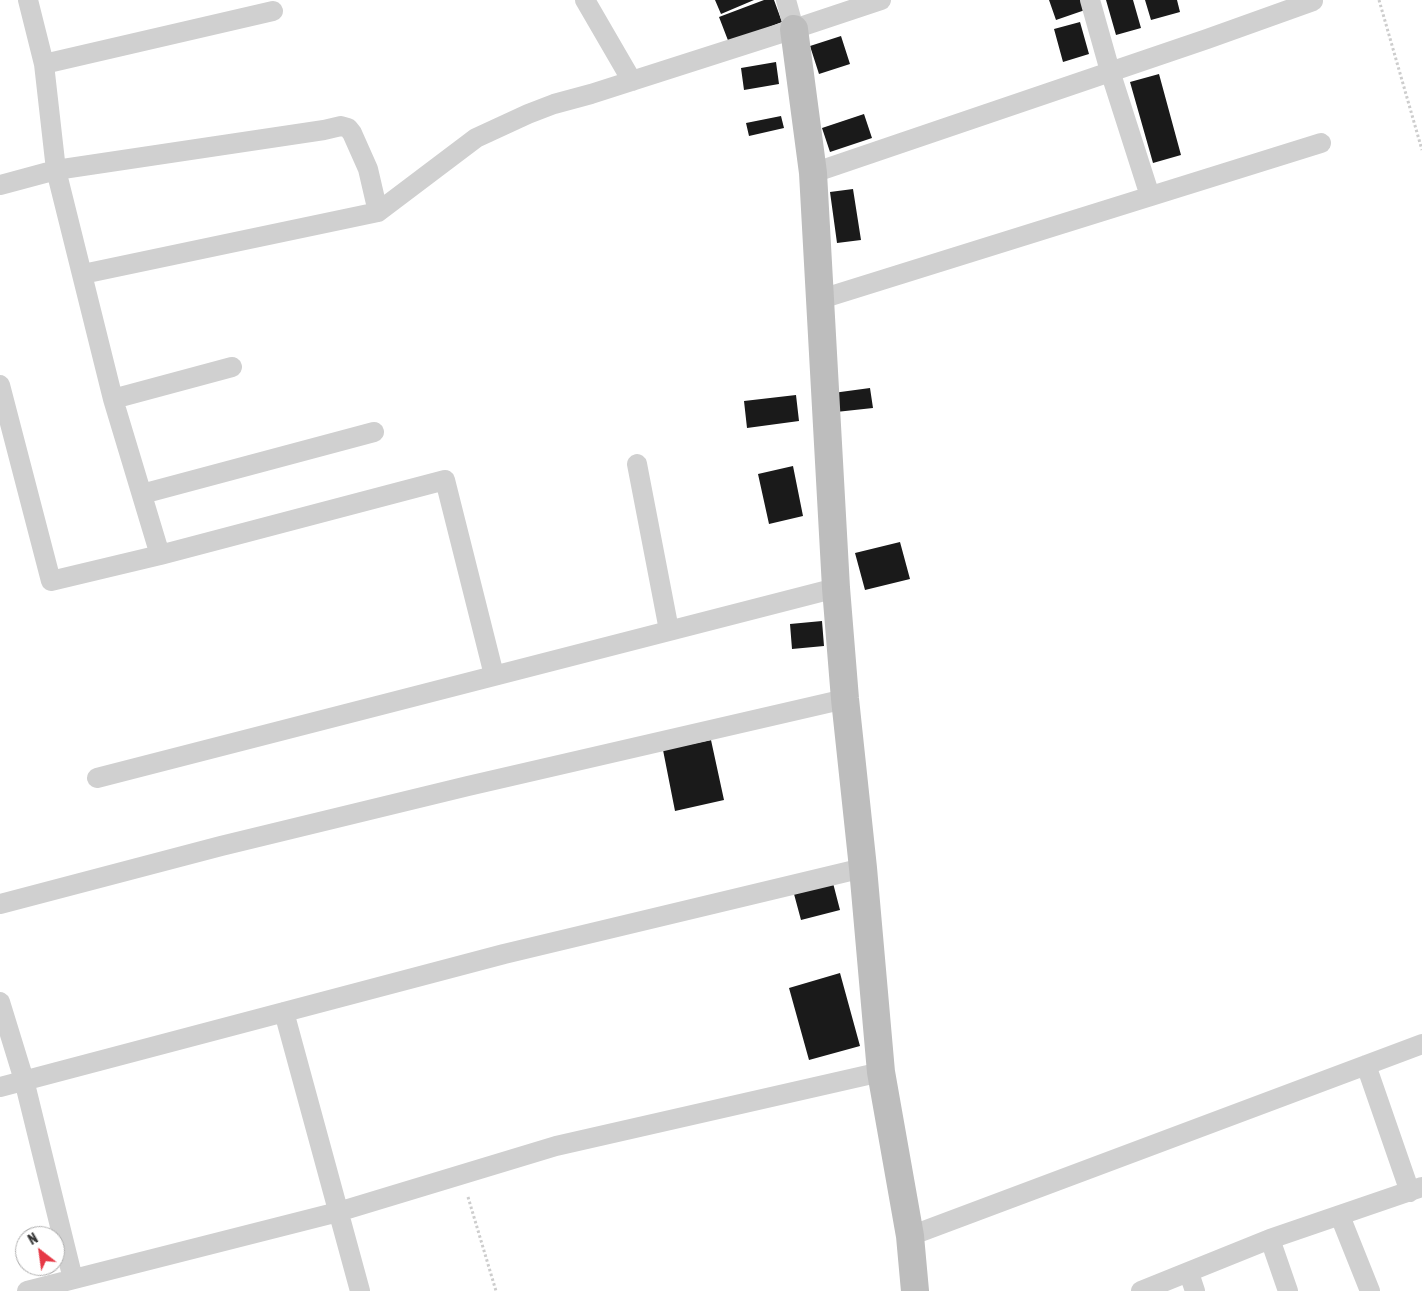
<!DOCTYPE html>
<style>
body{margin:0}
#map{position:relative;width:1422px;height:1291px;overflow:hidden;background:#fff;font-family:"Asap Condensed",sans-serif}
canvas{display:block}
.north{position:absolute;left:15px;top:1226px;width:50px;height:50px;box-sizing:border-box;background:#fff;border:1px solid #adadad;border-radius:50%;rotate:330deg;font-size:14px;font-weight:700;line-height:20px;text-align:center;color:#333}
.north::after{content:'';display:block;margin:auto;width:18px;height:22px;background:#e63946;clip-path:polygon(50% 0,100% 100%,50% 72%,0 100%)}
</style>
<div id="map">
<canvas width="1422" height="1291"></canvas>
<div class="north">N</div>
</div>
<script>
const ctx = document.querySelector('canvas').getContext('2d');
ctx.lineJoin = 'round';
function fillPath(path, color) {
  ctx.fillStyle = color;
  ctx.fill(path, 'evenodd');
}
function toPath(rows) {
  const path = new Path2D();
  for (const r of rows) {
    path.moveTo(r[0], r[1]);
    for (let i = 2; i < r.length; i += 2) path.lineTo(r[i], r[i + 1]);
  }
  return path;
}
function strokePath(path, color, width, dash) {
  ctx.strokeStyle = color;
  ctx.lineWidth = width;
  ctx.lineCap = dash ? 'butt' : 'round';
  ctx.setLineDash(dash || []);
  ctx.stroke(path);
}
const building = toPath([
 [715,0,754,0,721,14],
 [764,0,774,0,782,22,729,43,719,17],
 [1049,0,1081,0,1085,10,1056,20],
 [1106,0,1133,0,1141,28,1116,35],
 [1145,0,1177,0,1180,12,1151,20],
 [1080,22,1089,54,1063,62,1054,29],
 [841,36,850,64,819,74,810,46],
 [776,62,779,84,744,90,741,68],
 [1159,74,1181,155,1153,163,1130,82],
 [864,114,872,138,830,152,822,128],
 [781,116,784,128,749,136,746,123],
 [853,189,861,240,837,243,830,192],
 [870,388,873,408,836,412,833,393],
 [796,395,799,421,747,428,744,401],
 [793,466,803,516,769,524,758,474],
 [900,542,910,579,865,590,855,553],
 [822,621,824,646,792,649,790,624],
 [711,740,724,800,675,811,663,750],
 [833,883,840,910,801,920,794,894],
 [840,973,860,1046,809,1060,789,988]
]);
const path = toPath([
 [1379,0,1422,150],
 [468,1197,496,1291]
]);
const street = toPath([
 [28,0,44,64,56,170,113,399,160,555],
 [585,0,632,81],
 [786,0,794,29],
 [1090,0,1110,71,1150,196],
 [44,64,273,11],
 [813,173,1207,39,1313,1],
 [0,185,56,170,324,130,341,126,348,128,352,133,368,169,378,212],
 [83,274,378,212,476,138,528,114,554,104,591,94,794,29,881,0],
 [821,299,1321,143],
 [0,385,51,581,160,555,445,480,494,675],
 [113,399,232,367],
 [637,464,669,630],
 [142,494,374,432],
 [97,778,836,588],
 [0,904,221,846,468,786,845,699],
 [0,1002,24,1080,73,1279],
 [284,1012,360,1291],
 [1366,1065,1410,1192],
 [0,1087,504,954,863,868],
 [1340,1216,1370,1291],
 [910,1236,1422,1044],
 [1270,1239,1288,1291],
 [1189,1273,1195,1291],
 [27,1291,338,1212,556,1146,881,1072],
 [1141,1291,1270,1239,1422,1187]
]);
const secondary = toPath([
 [794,29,813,173,836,588,845,699,863,868,881,1072,910,1236,915,1291]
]);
fillPath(building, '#1a1a1a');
strokePath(path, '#cdcdcd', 3, [2.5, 2.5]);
strokePath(street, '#d0d0d0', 20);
strokePath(secondary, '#bdbdbd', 28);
</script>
